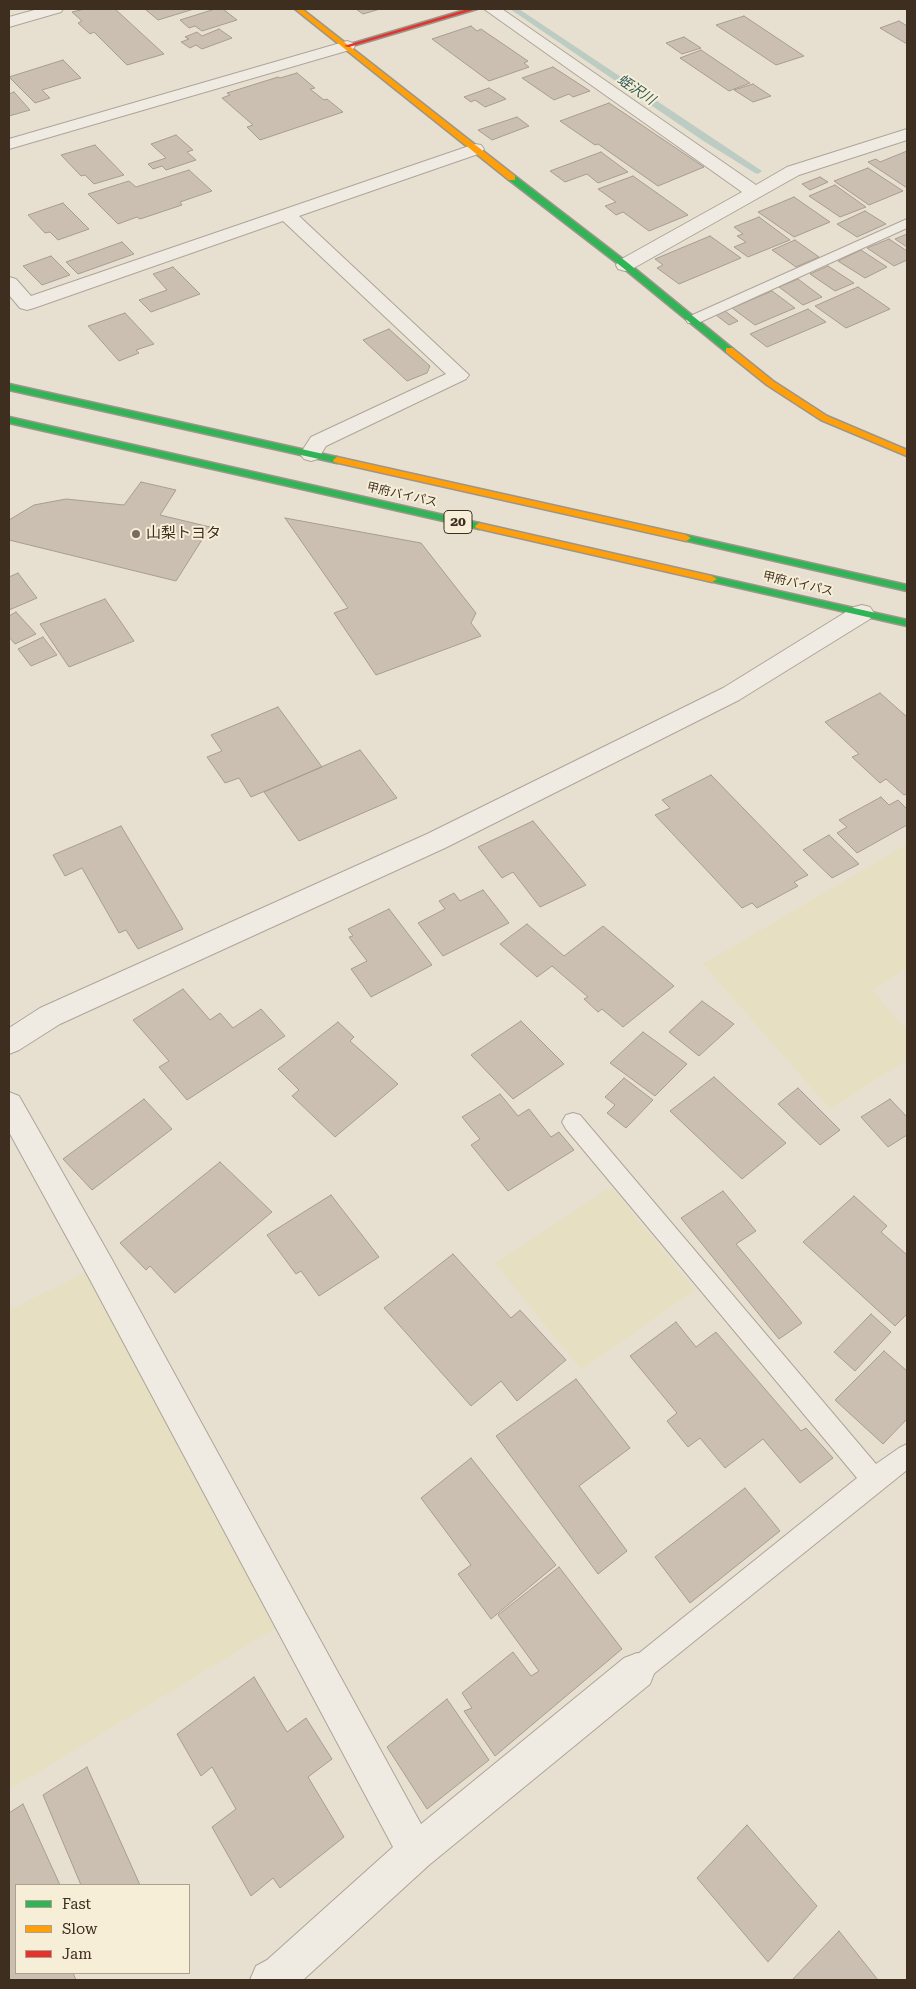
<!DOCTYPE html>
<meta charset="utf-8">
<style>
body{margin:0}
#map{position:relative;width:916px;height:1989px;overflow:hidden;background:#e7e0d1;font-family:"Roboto Serif",serif}
canvas{display:block}
.frame{position:absolute;inset:0;border:10px solid #3d2e20;pointer-events:none}
.legend{position:absolute;left:15px;top:1884px;width:175px;height:90px;box-sizing:border-box;background:#f7eed8;border:1px solid #ada18e;margin:0;padding:6px 9px;list-style:none;font-size:15px;color:#3d2e20}
.legend li{display:flex;align-items:center;gap:10px;height:25px}
.legend b{width:25px;border:1px solid #ada18e}
</style>
<div id="map">
<canvas width="916" height="1989"></canvas>
<div class="frame"></div>
<ul class="legend">
<li><b style="height:6px;background:#30b455"></b>Fast</li>
<li><b style="height:6px;background:#ff9f0a"></b>Slow</li>
<li><b style="height:6px;background:#e5322d"></b>Jam</li>
</ul>
</div>
<script>
const ctx = document.querySelector('canvas').getContext('2d');
ctx.lineJoin = 'round';
function fillPath(path, color) {
  ctx.fillStyle = color;
  ctx.fill(path, 'evenodd');
}
function toPath(rows) {
  const path = new Path2D();
  for (const r of rows) {
    path.moveTo(r[0], r[1]);
    for (let i = 2; i < r.length; i += 2) path.lineTo(r[i], r[i + 1]);
  }
  return path;
}
function strokePath(path, color, width, dash) {
  ctx.strokeStyle = color;
  ctx.lineWidth = width;
  ctx.lineCap = dash ? 'butt' : 'round';
  ctx.setLineDash(dash || []);
  ctx.stroke(path);
}
function drawText(font, color, halo, rows, align = 'center') {
  ctx.font = font + ' "Roboto Serif","Noto Sans JP",serif';
  ctx.lineWidth = 4;
  ctx.setLineDash([]);
  ctx.textBaseline = 'middle';
  ctx.strokeStyle = halo;
  ctx.fillStyle = color;
  for (const [text, x, y, turn = 0] of rows) {
    ctx.save();
    ctx.translate(x, y);
    ctx.rotate((+turn || 0) * Math.PI / 180);
    ctx.textAlign = isNaN(turn) ? turn : align;
    if (halo) ctx.strokeText(text, 0, 0);
    ctx.fillText(text, 0, 0);
    ctx.restore();
  }
}
const farmland = toPath([
 [907,844,907,969,872,990,907,1030,907,1060,830,1109,703,964],
 [611,1187,695,1290,581,1370,495,1263],
 [99,1266,290,1619,9,1790,9,1310]
]);
const stream = toPath([
 [510,9,519,9,762,171,758,174,755,173,705,142,510,9]
]);
const building = toPath([
 [85,9,115,9,164,54,127,65,94,32,90,34,78,23,82,21,72,12,85,9],
 [145,9,194,9,158,20,145,9],
 [215,9,223,9,237,20,202,31,195,26,189,28,180,20,215,9],
 [356,9,380,9,363,14,356,9],
 [744,16,804,56,776,65,716,25,744,16],
 [899,21,907,26,907,44,880,28,899,21],
 [471,26,477,31,481,29,528,61,524,63,529,67,489,81,432,39,471,26],
 [219,29,232,38,202,49,196,45,190,48,181,42,189,39,185,37,197,32,202,36,219,29],
 [684,37,701,48,682,54,666,43,684,37],
 [701,50,750,83,729,91,680,58,701,50],
 [63,60,81,78,42,90,50,98,35,103,9,77,63,60],
 [553,67,590,91,573,97,569,94,554,100,522,78,553,67],
 [297,73,315,88,310,89,324,100,327,99,343,112,260,140,247,127,253,125,222,98,230,95,227,93,278,77,280,78,297,73],
 [753,84,771,96,753,102,734,90,753,84],
 [489,88,506,99,485,107,475,100,471,102,464,97,489,88],
 [14,92,30,110,9,116,9,94,14,92],
 [609,103,704,167,658,186,598,144,595,145,560,121,609,103],
 [517,117,529,126,492,140,478,130,517,117],
 [176,135,193,150,187,152,196,160,166,170,162,166,153,169,148,164,166,158,151,144,176,135],
 [95,145,124,175,94,184,85,175,81,176,61,155,95,145],
 [907,151,907,188,868,162,876,159,880,162,907,151],
 [601,152,628,172,598,183,587,174,565,182,550,171,601,152],
 [868,168,903,191,869,205,834,181,868,168],
 [189,170,212,191,180,202,182,205,140,219,137,217,118,224,88,194,129,181,136,187,189,170],
 [633,176,688,215,649,231,623,212,616,215,605,206,616,202,598,189,633,176],
 [820,177,828,182,810,190,802,184,820,177],
 [835,185,866,207,840,217,809,196,835,185],
 [794,197,830,222,794,237,758,212,794,197],
 [63,203,89,229,58,240,50,232,45,233,28,215,63,203],
 [865,211,886,224,857,237,837,224,865,211],
 [759,217,790,240,748,257,734,247,746,242,737,236,743,234,734,227,759,217],
 [907,234,907,247,895,239,907,234],
 [710,236,741,258,679,284,657,268,663,265,655,259,710,236],
 [889,239,907,251,907,260,894,266,867,248,889,239],
 [795,240,819,257,796,267,772,250,795,240],
 [122,242,134,254,78,274,66,262,122,242],
 [861,250,887,267,865,278,838,261,861,250],
 [51,256,70,275,42,285,23,266,51,256],
 [828,266,854,283,835,291,810,274,828,266],
 [173,267,200,294,151,312,139,300,167,290,153,274,173,267],
 [798,279,822,297,803,305,779,287,798,279],
 [858,287,890,309,846,328,815,306,858,287],
 [772,291,795,308,755,325,732,308,772,291],
 [808,309,826,322,767,347,750,334,808,309],
 [725,311,738,321,729,325,716,315,725,311],
 [125,313,154,344,136,350,139,353,119,361,88,326,125,313],
 [389,329,430,366,427,373,407,381,363,340,389,329],
 [141,482,176,490,160,515,210,527,176,581,9,540,9,520,34,505,66,499,124,505,141,482],
 [285,518,421,543,476,613,471,623,481,636,376,675,334,613,348,608,285,518],
 [18,573,37,598,9,610,9,577,18,573],
 [105,599,134,641,69,667,40,624,105,599],
 [16,612,36,634,15,644,9,637,9,616,16,612],
 [43,637,57,655,31,666,18,649,43,637],
 [880,693,907,717,907,794,904,795,886,779,880,783,852,757,859,754,825,722,880,693],
 [278,707,322,767,251,797,239,778,225,783,207,757,222,751,211,735,278,707],
 [360,750,397,798,299,841,264,792,360,750],
 [711,775,808,875,794,882,798,886,757,908,752,903,742,908,655,815,670,808,662,800,711,775],
 [881,797,889,805,898,800,907,809,907,825,857,853,837,833,847,827,839,820,881,797],
 [533,821,586,885,540,907,513,872,502,878,478,847,533,821],
 [121,826,183,929,138,949,126,930,119,933,82,868,65,876,53,855,121,826],
 [829,835,859,864,832,878,803,850,829,835],
 [483,890,509,923,443,956,418,923,445,909,439,901,454,893,460,901,483,890],
 [389,909,432,965,371,997,351,969,367,961,349,937,353,936,348,929,389,909],
 [527,924,564,956,603,926,674,986,623,1027,602,1009,598,1012,584,999,588,997,552,966,537,977,500,944,527,924],
 [183,989,210,1020,220,1013,233,1028,261,1009,285,1036,187,1100,159,1067,169,1061,133,1020,183,989],
 [702,1001,734,1024,699,1056,669,1032,702,1001],
 [521,1021,564,1064,513,1099,471,1055,521,1021],
 [338,1022,354,1037,350,1041,398,1084,335,1137,292,1096,299,1090,278,1069,338,1022],
 [643,1032,687,1064,655,1096,610,1063,643,1032],
 [714,1077,786,1143,742,1179,670,1111,714,1077],
 [624,1078,653,1100,626,1128,607,1113,615,1105,605,1097,624,1078],
 [798,1088,840,1130,820,1145,778,1104,798,1088],
 [500,1094,518,1116,529,1109,551,1137,559,1132,574,1150,508,1191,471,1145,480,1139,462,1117,500,1094],
 [144,1099,172,1129,92,1190,63,1159,144,1099],
 [890,1099,907,1117,907,1135,888,1147,861,1117,890,1099],
 [220,1162,272,1212,175,1293,150,1266,146,1270,120,1243,220,1162],
 [723,1191,756,1231,736,1244,802,1323,779,1339,681,1218,723,1191],
 [331,1195,379,1257,319,1296,301,1271,296,1274,267,1235,331,1195],
 [854,1196,887,1226,881,1232,907,1255,907,1314,895,1326,803,1242,854,1196],
 [453,1254,511,1318,520,1310,566,1360,517,1401,501,1381,471,1406,384,1308,453,1254],
 [871,1314,891,1332,855,1371,834,1352,871,1314],
 [676,1322,696,1347,716,1332,801,1431,806,1428,833,1458,800,1483,763,1439,725,1468,700,1438,688,1447,667,1421,677,1413,630,1356,676,1322],
 [884,1351,907,1371,907,1419,883,1444,835,1400,884,1351],
 [576,1379,630,1448,579,1486,627,1551,598,1574,496,1436,576,1379],
 [471,1458,556,1565,491,1619,458,1574,471,1565,421,1498,471,1458],
 [745,1488,780,1531,690,1603,655,1557,745,1488],
 [559,1567,622,1649,495,1756,464,1711,472,1708,462,1693,513,1652,531,1676,539,1671,498,1615,559,1567],
 [254,1677,287,1732,306,1718,332,1759,308,1777,344,1837,280,1888,273,1878,251,1896,212,1827,236,1809,212,1767,201,1776,177,1734,254,1677],
 [447,1699,489,1760,427,1809,387,1747,447,1699],
 [87,1767,140,1885,81,1885,43,1795,87,1767],
 [23,1804,60,1885,16,1885,16,1973,73,1973,76,1980,9,1980,9,1813,23,1804],
 [747,1825,817,1906,768,1962,697,1878,747,1825],
 [839,1931,878,1980,792,1980,839,1931]
]);
const lane = toPath([
 [907,219,907,228,698,323,688,323,686,320,688,317,907,219],
 [573,1113,580,1115,876,1464,899,1448,907,1444,907,1470,646,1680,637,1684,628,1680,624,1671,628,1662,857,1478,566,1129,562,1122,566,1115,573,1113]
]);
const street = toPath([
 [38,9,63,9,61,12,9,27,9,17,38,9],
 [484,9,502,9,756,185,787,167,907,129,907,140,799,175,632,269,625,271,618,269,616,265,618,261,742,192,484,9],
 [347,41,353,43,355,46,353,49,9,149,9,139,347,41],
 [475,144,481,145,484,149,481,153,299,216,469,375,466,379,326,446,318,459,311,461,304,459,300,454,311,437,446,374,283,221,34,308,27,310,20,308,9,295,9,277,16,279,31,296,475,144],
 [862,605,870,607,874,613,870,619,739,700,445,848,60,1024,19,1050,9,1054,9,1028,40,1008,427,834,723,688,854,607,862,605],
 [9,1092,19,1096,110,1256,421,1824,624,1658,637,1653,650,1658,655,1671,650,1684,429,1865,303,1980,250,1980,256,1966,267,1960,393,1847,88,1276,9,1132,9,1092]
]);
const fast = toPath([
 [509,176,515,176,628,263,732,348,732,352,726,352,622,267,509,180,509,176],
 [9,384,337,457,341,460,337,463,9,390,9,384],
 [9,417,479,523,483,526,479,529,9,423,9,417],
 [686,535,907,585,907,591,683,540,683,536,686,535],
 [712,576,907,620,907,626,709,581,707,579,712,576]
]);
const slow = toPath([
 [295,9,302,9,515,176,515,180,509,180,295,9],
 [726,348,732,348,773,381,827,416,907,450,907,456,821,420,767,385,726,352,726,348],
 [337,457,686,535,691,538,686,541,334,462,333,460,337,457],
 [479,523,712,576,717,579,712,582,476,528,475,526,479,523]
]);
const jam = toPath([
 [468,9,477,9,349,47,344,46,468,9]
]);
const markers = [
 [136,534,5,"#786c5e"]
];
const farStreetnames = [
 ["甲府バイパス",402,495,13],
 ["甲府バイパス",798,584,13]
];
const farWaternames = [
 ["蛭沢川",636,90,34]
];
const shields = [
 [458,522,28]
];
const shieldNames = [
 ["20",458,522]
];
const poiNames = [
 ["山梨トヨタ",146,534]
];
fillPath(farmland, '#e6dfc2');
fillPath(stream, '#bcccc2');
fillPath(building, '#cbbfb2');
strokePath(building, '#a89c90', 1);
strokePath(lane, '#ada599', 2);
strokePath(street, '#ada599', 2);
strokePath(fast, '#9c958a', 3);
strokePath(slow, '#9c958a', 3);
strokePath(jam, '#9c958a', 3);
fillPath(lane, '#efebe3');
fillPath(street, '#efebe3');
fillPath(fast, '#30b455');
fillPath(slow, '#ff9f0a');
fillPath(jam, '#e5322d');
for (const [x, y, r, color] of markers) {
  const dot = new Path2D();
  dot.arc(x, y, r, 0, 2 * Math.PI);
  ctx.fillStyle = color;
  ctx.fill(dot);
  strokePath(dot, '#f7eed8', 2);
}
drawText('12px', '#3d2e20', '#f7eed8', farStreetnames);
drawText('italic 14px', '#2f5d5a', '#f7eed8', farWaternames);
for (const [x, y, w] of shields) {
  const box = new Path2D();
  box.roundRect(x - w / 2, y - 11.5, w, 23, 4);
  ctx.fillStyle = '#f7eed8';
  ctx.fill(box);
  strokePath(box, '#3d2e20', 1);
}
drawText('bold 14px', '#3d2e20', null, shieldNames);
drawText('15px', '#3d2e20', '#f7eed8', poiNames, 'left');
</script>
